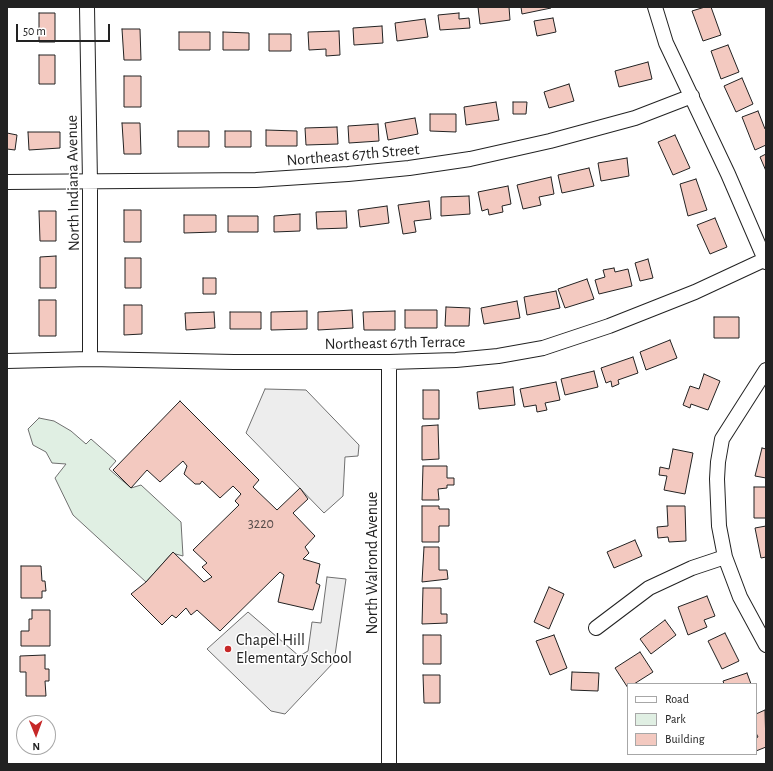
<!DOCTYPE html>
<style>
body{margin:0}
#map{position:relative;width:773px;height:771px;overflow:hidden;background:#fff;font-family:"Alegreya Sans",sans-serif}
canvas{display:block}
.frame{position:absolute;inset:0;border:8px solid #222;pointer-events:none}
.legend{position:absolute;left:627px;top:683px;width:130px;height:72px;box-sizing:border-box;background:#fff;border:1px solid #a7a7a7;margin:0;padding:5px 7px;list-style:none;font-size:12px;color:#222}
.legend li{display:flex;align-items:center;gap:8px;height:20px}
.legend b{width:20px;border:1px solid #a7a7a7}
.north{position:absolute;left:16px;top:715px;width:40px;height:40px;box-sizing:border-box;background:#fff;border:1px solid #a7a7a7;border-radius:50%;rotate:179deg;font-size:11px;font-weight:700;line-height:16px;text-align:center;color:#222}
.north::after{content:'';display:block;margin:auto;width:14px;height:18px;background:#c62828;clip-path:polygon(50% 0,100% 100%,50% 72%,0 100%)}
.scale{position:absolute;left:16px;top:24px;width:94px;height:18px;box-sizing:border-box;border:2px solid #222;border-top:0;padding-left:5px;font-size:12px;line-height:14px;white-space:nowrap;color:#222;-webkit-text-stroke:3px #fff;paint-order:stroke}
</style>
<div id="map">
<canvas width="773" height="771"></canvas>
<div class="frame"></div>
<ul class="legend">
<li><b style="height:5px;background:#fff"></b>Road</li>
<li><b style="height:11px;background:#e0efe3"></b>Park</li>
<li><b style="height:11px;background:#f3c9c0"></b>Building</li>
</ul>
<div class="north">N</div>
<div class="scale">50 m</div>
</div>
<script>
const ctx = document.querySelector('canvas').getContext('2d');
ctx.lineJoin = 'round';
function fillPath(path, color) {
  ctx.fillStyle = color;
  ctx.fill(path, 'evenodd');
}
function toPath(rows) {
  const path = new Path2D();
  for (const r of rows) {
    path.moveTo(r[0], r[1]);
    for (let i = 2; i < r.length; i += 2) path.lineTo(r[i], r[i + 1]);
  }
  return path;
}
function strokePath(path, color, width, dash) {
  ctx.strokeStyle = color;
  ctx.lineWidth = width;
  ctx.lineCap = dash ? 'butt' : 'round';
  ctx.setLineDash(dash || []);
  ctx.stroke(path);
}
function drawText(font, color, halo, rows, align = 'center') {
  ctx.font = font + ' "Alegreya Sans",sans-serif';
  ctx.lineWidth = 3;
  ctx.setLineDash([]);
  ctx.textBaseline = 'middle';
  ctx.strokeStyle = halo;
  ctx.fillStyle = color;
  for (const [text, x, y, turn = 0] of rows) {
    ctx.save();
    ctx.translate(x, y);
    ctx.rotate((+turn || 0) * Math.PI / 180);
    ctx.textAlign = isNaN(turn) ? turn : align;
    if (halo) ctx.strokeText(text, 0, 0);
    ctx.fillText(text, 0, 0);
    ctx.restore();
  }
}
const green = toPath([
 [39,418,54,421,71,431,86,444,91,439,116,461,109,469,131,488,141,485,181,522,183,556,172,553,146,582,73,515,55,478,66,464,52,463,46,452,33,445,28,429,39,418]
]);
const parking = toPath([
 [265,389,306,390,359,445,358,456,345,457,343,496,324,513,246,433,265,389],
 [327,577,346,579,334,662,285,714,271,711,207,649,248,612,299,656,308,651,312,622,321,623,327,577]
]);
const building = toPath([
 [478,7,509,7,510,20,480,24,478,7],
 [521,7,551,7,551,8,522,14,521,7],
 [705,7,711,7,721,35,703,41,692,11,705,7],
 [39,13,55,13,55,42,39,42,39,13],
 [459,13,459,19,469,18,470,28,440,30,438,15,459,13],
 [553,18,556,32,537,36,534,21,553,18],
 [425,19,428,37,397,41,395,23,425,19],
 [382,26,383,43,354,45,353,28,382,26],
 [122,29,140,29,141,60,124,60,122,29],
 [339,31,340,55,326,56,326,49,309,50,308,32,339,31],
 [179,32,210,32,210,50,179,50,179,32],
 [223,32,249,33,249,50,223,50,223,32],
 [269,34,291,34,291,51,269,51,269,34],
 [728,45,739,72,721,79,711,51,728,45],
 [39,55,55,55,55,84,39,84,39,55],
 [648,62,652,79,619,87,615,71,648,62],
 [124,76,141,76,141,107,124,107,124,76],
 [742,78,753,104,736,112,724,86,742,78],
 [569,84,574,101,549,108,544,92,569,84],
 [496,102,499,120,466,125,464,107,496,102],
 [513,102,527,102,526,114,513,114,513,102],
 [758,111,765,129,766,129,766,145,755,150,742,117,758,111],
 [430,114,456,114,456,132,430,131,430,114],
 [415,118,418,134,388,140,385,123,415,118],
 [122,123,140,123,141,154,124,154,122,123],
 [378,124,379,141,349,143,348,126,378,124],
 [337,127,338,144,306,145,305,128,337,127],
 [266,130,297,131,297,146,266,146,266,130],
 [178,131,209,131,209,147,178,147,178,131],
 [225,131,251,131,251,147,225,147,225,131],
 [28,132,60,132,60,148,29,150,28,132],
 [7,133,17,135,15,150,7,149,7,133],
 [675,135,690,168,673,175,658,142,675,135],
 [766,154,766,171,760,157,766,154],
 [627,158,629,176,601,181,598,163,627,158],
 [589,168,594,186,562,193,558,175,589,168],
 [551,177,554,194,539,197,541,205,523,209,517,185,551,177],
 [696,179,707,210,688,216,680,184,696,179],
 [508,186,511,204,502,206,503,212,489,215,488,209,482,211,478,192,508,186],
 [469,196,470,214,441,216,441,197,469,196],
 [429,201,431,219,414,221,416,232,403,234,398,205,429,201],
 [387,206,389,223,360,227,358,210,387,206],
 [124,210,141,210,141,242,124,242,124,210],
 [39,211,56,211,56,241,40,241,39,211],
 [346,211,347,228,317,229,316,212,346,211],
 [300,214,300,231,274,232,274,216,300,214],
 [184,215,216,215,216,232,184,233,184,215],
 [228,216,258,216,258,232,228,232,228,216],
 [715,218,727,247,710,254,697,225,715,218],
 [56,256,56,288,40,288,40,257,56,256],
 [125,258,141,258,141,288,125,288,125,258],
 [648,259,653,278,640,281,635,263,648,259],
 [614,268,615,272,628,269,632,286,599,294,595,280,605,277,603,270,614,268],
 [203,278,216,278,216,294,203,294,203,278],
 [587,279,594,299,565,308,558,289,587,279],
 [556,291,560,308,527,315,524,297,556,291],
 [39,300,56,300,56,336,39,336,39,300],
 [517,301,520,318,484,324,481,308,517,301],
 [124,305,142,305,142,334,124,335,124,305],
 [446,307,470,308,469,326,445,326,446,307],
 [352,310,353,328,318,330,318,312,352,310],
 [405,310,437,310,437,328,405,328,405,310],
 [307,311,307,329,271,330,271,312,307,311],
 [395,311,395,330,364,330,363,312,395,311],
 [214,312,215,328,186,330,185,313,214,312],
 [230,312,261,312,261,329,230,329,230,312],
 [714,317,739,317,739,338,714,338,714,317],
 [670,340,677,358,646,370,640,352,670,340],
 [633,357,638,373,618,380,619,384,612,387,611,381,606,383,601,368,633,357],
 [594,371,598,387,565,395,561,379,594,371],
 [704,374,720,381,708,410,691,404,690,408,683,405,690,386,699,389,704,374],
 [556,382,560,400,545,403,547,410,537,412,536,405,524,407,520,389,556,382],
 [513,387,515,405,479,409,477,392,513,387],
 [423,390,439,390,439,419,423,419,423,390],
 [180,401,259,480,253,487,277,510,300,488,308,499,293,513,315,536,305,547,309,553,303,559,320,564,316,583,320,585,313,610,278,602,284,575,280,572,220,631,197,610,191,615,186,608,176,618,172,615,162,625,131,594,146,582,173,552,204,582,212,577,202,567,207,563,193,550,239,505,235,501,241,494,233,486,220,498,202,481,200,484,195,484,184,474,187,466,183,461,160,482,147,470,131,488,113,470,180,401],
 [438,425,439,459,422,460,422,426,438,425],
 [762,448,766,449,766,478,755,476,762,448],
 [673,449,693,453,685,494,664,490,667,476,659,475,660,467,669,469,673,449],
 [423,466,447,466,447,478,454,478,454,485,447,485,447,488,438,489,439,500,422,500,423,466],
 [754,487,766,487,766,518,754,518,754,487],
 [422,506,439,506,439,509,449,509,449,526,439,526,439,542,422,542,422,506],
 [667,506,685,506,686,541,669,542,668,537,658,538,657,527,668,526,667,506],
 [766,526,766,557,761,558,755,528,766,526],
 [635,540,642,556,614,568,607,552,635,540],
 [424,547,439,547,439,570,447,570,448,579,422,582,424,547],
 [21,566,41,566,42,581,45,581,46,591,42,591,42,598,21,598,21,566],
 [549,587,564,594,549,629,534,622,549,587],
 [423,588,441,588,441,614,447,614,447,623,422,624,423,588],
 [707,596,715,616,704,620,707,627,688,635,678,607,707,596],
 [32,610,50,610,50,646,21,646,21,631,29,631,29,619,32,619,32,610],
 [665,620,676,635,651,654,640,639,665,620],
 [725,633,739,661,722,669,708,641,725,633],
 [423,635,441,635,441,664,423,664,423,635],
 [554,635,567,668,550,675,536,641,554,635],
 [640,652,653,672,634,684,628,684,628,688,615,668,640,652],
 [45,655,45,669,49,669,49,681,45,681,46,696,26,696,26,672,20,672,20,656,45,655],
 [572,672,599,673,598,691,571,690,572,672],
 [747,673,751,684,724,684,723,681,747,673],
 [423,675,440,675,440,703,424,703,423,675],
 [765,710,766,747,756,751,756,738,758,737,756,733,756,714,765,710]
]);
const minor = toPath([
 [87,7,90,182,90,359],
 [655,7,666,43,728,174,766,262],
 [7,182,256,180,348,174,409,168,470,159,550,141,635,118,692,96],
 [7,361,90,359,234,362,389,362,456,360,498,356,543,348,609,326,695,292,766,259],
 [389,362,389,764],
 [766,370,722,439,718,462,717,479,719,526,725,557,740,597,766,645],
 [596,628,649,588,692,568,725,557]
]);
const markers = [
 [228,649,4,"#c62828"]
];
const numberNames = [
 ["3220",261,524]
];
const streetNames = [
 ["Northeast 67th Street",353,155,-5],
 ["North Indiana Avenue",73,183,-91],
 ["Northeast 67th Terrace",395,343,-1],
 ["North Walrond Avenue",372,563,-90]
];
const poiNames = [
 ["Chapel Hill",236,640],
 ["Elementary School",236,658]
];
fillPath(green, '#e0efe3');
strokePath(green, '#6f6f6f', 1);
fillPath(parking, '#ededed');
strokePath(parking, '#6f6f6f', 1);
fillPath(building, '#f3c9c0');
strokePath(building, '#222', 1);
strokePath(minor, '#222', 16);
strokePath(minor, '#fff', 14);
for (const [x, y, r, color] of markers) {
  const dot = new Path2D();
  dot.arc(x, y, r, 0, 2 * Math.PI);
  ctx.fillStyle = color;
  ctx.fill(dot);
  strokePath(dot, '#fff', 1.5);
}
drawText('14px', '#564c4a', null, numberNames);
drawText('16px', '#222', '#fff', streetNames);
drawText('16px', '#222', '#fff', poiNames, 'left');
</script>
